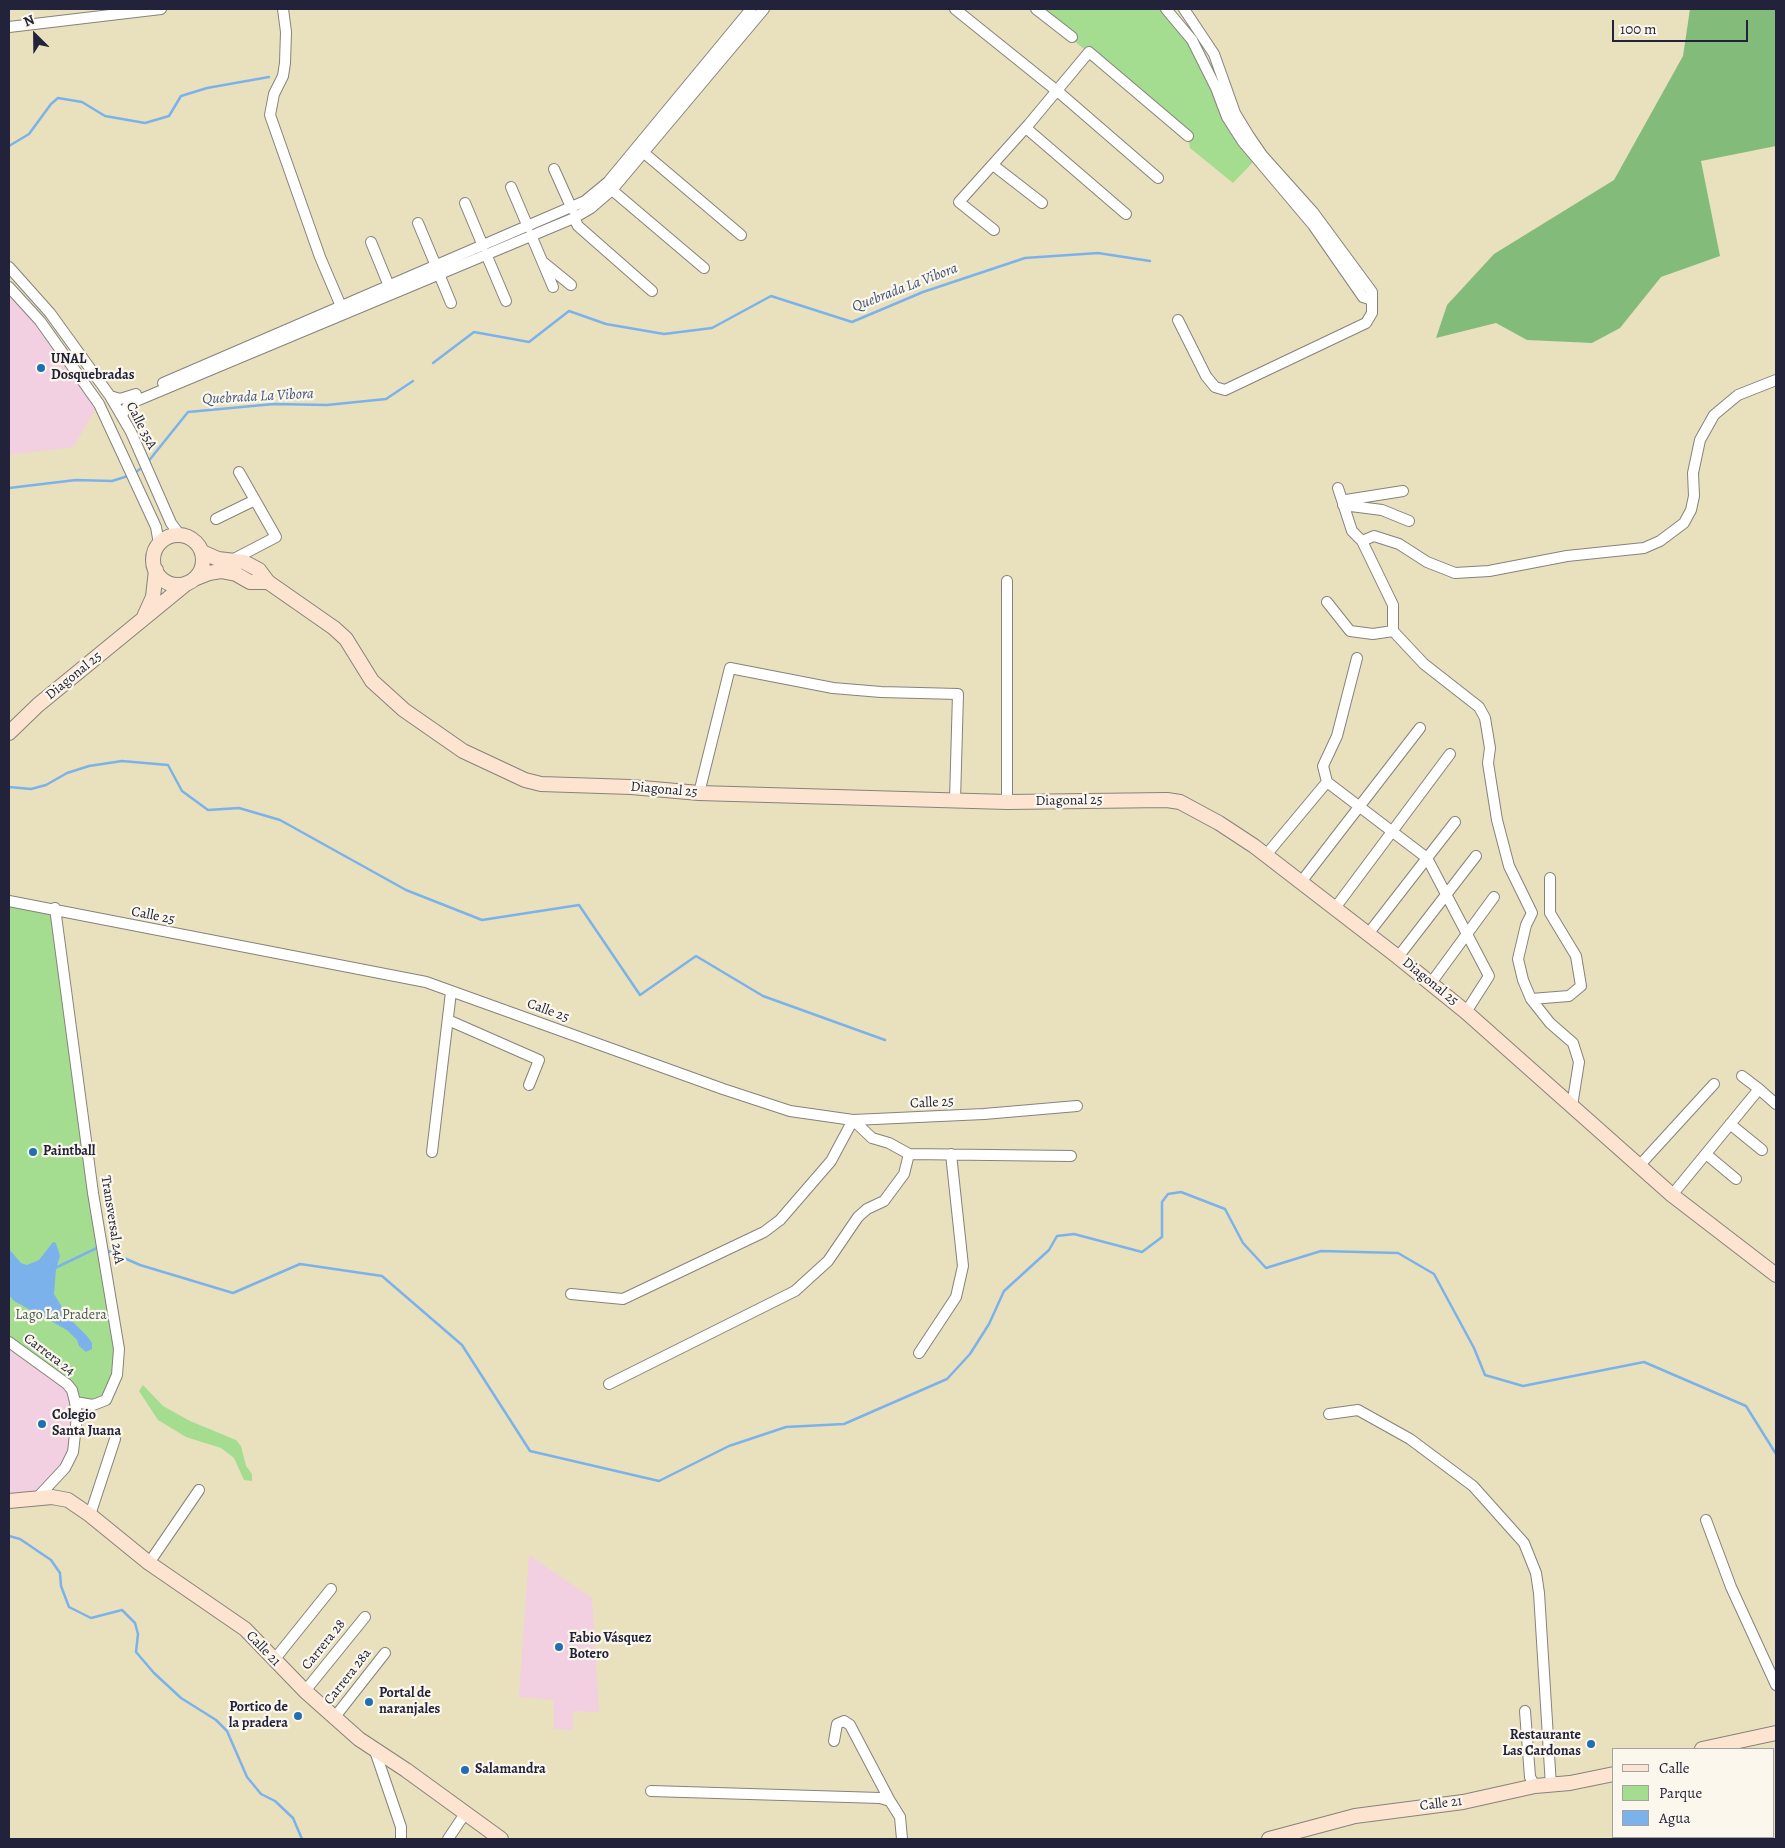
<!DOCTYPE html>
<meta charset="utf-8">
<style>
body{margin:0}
#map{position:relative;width:1785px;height:1848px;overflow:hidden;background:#e9e1bd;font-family:Alegreya,serif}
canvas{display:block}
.frame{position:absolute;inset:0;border:10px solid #22223b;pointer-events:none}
.legend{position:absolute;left:1612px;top:1748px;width:162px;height:90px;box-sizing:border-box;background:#fbf7ec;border:1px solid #a4a2a5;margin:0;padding:6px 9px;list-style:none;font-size:15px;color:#22223b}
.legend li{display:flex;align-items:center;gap:10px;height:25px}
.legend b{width:25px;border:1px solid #a4a2a5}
.north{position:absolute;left:10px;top:10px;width:50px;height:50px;-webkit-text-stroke:4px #fbf7ec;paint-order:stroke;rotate:337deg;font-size:14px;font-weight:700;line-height:20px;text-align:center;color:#22223b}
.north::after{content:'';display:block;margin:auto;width:18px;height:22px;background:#22223b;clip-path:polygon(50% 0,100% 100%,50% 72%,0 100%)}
.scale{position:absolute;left:1612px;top:20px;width:136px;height:22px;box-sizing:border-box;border:2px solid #22223b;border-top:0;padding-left:6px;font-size:15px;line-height:18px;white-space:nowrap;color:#22223b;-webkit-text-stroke:4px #fbf7ec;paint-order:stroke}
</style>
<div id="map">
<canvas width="1785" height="1848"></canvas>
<div class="frame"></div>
<ul class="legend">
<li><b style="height:6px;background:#fde4d0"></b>Calle</li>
<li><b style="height:14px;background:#a4dd8f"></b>Parque</li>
<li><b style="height:14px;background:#7cb2eb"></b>Agua</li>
</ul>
<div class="north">N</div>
<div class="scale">100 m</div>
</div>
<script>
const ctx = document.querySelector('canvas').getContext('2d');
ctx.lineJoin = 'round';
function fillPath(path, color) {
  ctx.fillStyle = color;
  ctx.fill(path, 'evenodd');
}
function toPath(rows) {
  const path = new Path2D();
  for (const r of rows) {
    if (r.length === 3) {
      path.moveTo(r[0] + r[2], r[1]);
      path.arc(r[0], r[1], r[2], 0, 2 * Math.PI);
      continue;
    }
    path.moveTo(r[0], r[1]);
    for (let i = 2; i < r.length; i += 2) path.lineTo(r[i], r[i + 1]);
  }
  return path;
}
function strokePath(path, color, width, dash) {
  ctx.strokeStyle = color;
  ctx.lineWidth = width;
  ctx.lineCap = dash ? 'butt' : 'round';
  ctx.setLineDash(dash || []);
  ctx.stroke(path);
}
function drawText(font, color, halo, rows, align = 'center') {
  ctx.font = font + ' Alegreya,serif';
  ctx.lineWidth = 4.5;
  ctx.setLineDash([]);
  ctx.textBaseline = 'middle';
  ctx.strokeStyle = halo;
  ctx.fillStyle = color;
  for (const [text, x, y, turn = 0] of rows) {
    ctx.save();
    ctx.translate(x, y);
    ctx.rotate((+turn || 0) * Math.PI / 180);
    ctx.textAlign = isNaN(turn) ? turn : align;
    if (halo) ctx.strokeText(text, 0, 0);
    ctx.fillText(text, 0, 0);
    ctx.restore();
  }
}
const built = toPath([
 [9,287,99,404,73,447,9,455],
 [9,1342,72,1390,73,1452,37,1498,9,1501],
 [529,1555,592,1598,599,1712,573,1711,573,1730,554,1729,554,1700,519,1697]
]);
const green = toPath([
 [1036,9,1166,9,1184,29,1256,159,1233,183,1190,148,1188,136],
 [9,901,55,908,119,1349,106,1400,75,1402,72,1390,9,1342],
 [143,1385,163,1406,190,1421,236,1440,241,1446,246,1466,252,1474,252,1481,244,1480,234,1458,221,1448,186,1437,158,1420,139,1391]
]);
const forest = toPath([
 [1690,9,1776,9,1776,146,1701,161,1720,256,1661,277,1620,328,1592,343,1527,340,1496,323,1436,338,1447,305,1494,254,1614,180,1683,56]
]);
const water = toPath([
 [53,1242,56,1243,60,1256,56,1269,54,1294,68,1317,87,1336,92,1343,92,1349,86,1352,79,1346,77,1340,67,1330,14,1301,9,1295,9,1249,21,1263,27,1265,39,1260]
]);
const stream = toPath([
 [9,146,29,134,51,104,58,98,82,102,105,116,145,123,169,116,181,96,207,88,269,77],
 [433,363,474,332,529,342,569,311,606,324,664,334,712,328,771,296,852,322,923,292,1025,258,1098,253,1150,261],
 [147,463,188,412,274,404,327,405,386,399,413,381],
 [133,474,143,467],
 [9,488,76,480,112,481,128,476],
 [9,787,31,789,46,785,67,773,89,766,122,761,168,765,182,791,208,810,239,808,280,820,406,890,482,920,579,905,640,995,696,956,763,996,885,1040],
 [106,1250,140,1265,233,1293,300,1264,382,1276,462,1345,530,1451,659,1481,729,1446,786,1427,844,1424,947,1379,970,1354,989,1324,1004,1291,1049,1250,1057,1236,1074,1234,1142,1252,1162,1237,1162,1202,1168,1194,1181,1192,1225,1209,1243,1243,1266,1268,1321,1251,1398,1253,1434,1274,1474,1348,1485,1375,1523,1386,1644,1362,1746,1406,1776,1454],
 [53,1269,99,1247],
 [9,1536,20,1539,51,1560,60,1573,61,1586,69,1607,91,1618,122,1610,135,1623,138,1634,136,1652,154,1673,181,1698,216,1720,227,1731,247,1777,261,1794,275,1801,293,1818,302,1839]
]);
const street = toPath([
 [283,9,286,32,285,63,283,76,274,94,270,115,320,257,343,311],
 [955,9,1062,95,1158,178],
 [1036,9,1072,37],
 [1166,9,1192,40,1216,88,1227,117,1243,142,1313,225,1363,297,1372,300,1372,292,1313,212,1262,155,1249,136,1235,113,1214,54,1184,9],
 [9,27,161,9],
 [1026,128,1126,214],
 [643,152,741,235],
 [993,165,1042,203],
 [554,169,572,209],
 [511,187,528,227],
 [612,190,704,268],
 [465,203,483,246],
 [574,218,578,226,652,291],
 [418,223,436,266],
 [994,230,959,202,1029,124,1089,52,1188,136],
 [531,235,553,287],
 [371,242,389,286],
 [486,254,506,301],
 [544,263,571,285],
 [9,267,50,313,110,396,131,432,171,523,180,535],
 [439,274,451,303],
 [9,287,40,321,99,404,156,527,159,544],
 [1178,320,1206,376,1215,387,1225,390,1366,323,1372,313,1372,300],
 [163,383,585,201,608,182,751,9],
 [110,396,120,399,136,394],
 [122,415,129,404,574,218,591,208,612,190,764,9],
 [1338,488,1352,531,1362,541,1393,605,1393,631,1424,664,1479,707,1485,718,1490,748,1488,763,1497,820,1509,866,1532,913,1526,925,1518,959,1523,980,1531,999,1550,1023,1573,1043,1579,1062,1572,1106],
 [1346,500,1403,491],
 [1343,505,1382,510,1409,521],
 [216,519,255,500],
 [1362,541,1374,536,1399,544,1427,562,1455,573,1489,571,1567,556,1644,548,1660,541,1684,523,1691,510,1694,496,1693,473,1700,440,1714,415,1738,395,1776,380],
 [230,561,276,537,239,472],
 [1007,581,1007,802],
 [1327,602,1350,631,1373,634,1393,631],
 [1327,782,1427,858,1489,976,1466,1012],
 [699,793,730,668,833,688,881,692,958,694,955,800],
 [1266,855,1327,782,1323,766,1337,736,1357,658],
 [1301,882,1420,728],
 [9,901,426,982,723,1089,790,1111,853,1120,984,1114,1077,1106],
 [55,908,93,1193,119,1349,117,1375,106,1400,93,1405,75,1402],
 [1335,908,1450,754],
 [1368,934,1455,822],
 [1398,957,1476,856],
 [1431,983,1494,897],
 [1531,999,1569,996,1581,986,1576,956,1550,913,1550,878],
 [448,1020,539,1060,529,1085],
 [1742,1076,1759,1089],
 [1730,1124,1762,1150],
 [432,1152,451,992],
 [909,1154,1071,1156],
 [1706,1154,1736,1179],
 [1639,1166,1714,1084],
 [1672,1195,1759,1089,1776,1104],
 [571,1294,623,1299,764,1232,780,1220,831,1161,853,1120,872,1138,889,1143,909,1154,904,1174,884,1201,867,1209,858,1217,828,1261,795,1291,609,1384],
 [9,1342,67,1384,72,1390,75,1402,77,1416,73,1452,65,1468,37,1498],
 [919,1353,956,1297,963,1266,951,1154],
 [1329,1414,1358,1410,1410,1439,1473,1486,1524,1543,1536,1573,1539,1593,1551,1786],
 [90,1515,115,1439],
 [1706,1520,1731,1587,1776,1685],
 [149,1563,199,1490],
 [274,1660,331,1589],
 [305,1691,365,1617],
 [1525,1711,1530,1777,1535,1786],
 [334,1718,385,1653],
 [834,1741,837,1724,844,1721,850,1725,890,1801],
 [375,1751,401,1827,401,1839],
 [651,1791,880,1798,890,1801,900,1817,902,1839],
 [448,1839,464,1815]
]);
const secondary = toPath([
 [178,560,25],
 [202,552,218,559,244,562,259,570,268,582,334,628,346,639,372,681,404,710,463,751,525,780,541,784,631,787,699,793,1007,802,1167,800,1180,802,1219,823,1254,846,1398,957,1466,1012,1672,1195,1776,1275],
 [194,579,209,573,221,571,236,574,250,582,268,582],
 [143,619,153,597,156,570],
 [9,733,38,705,187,583],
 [9,1501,52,1497,68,1500,90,1515,149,1563,245,1629,305,1691,359,1739,406,1770,501,1839],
 [1702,1749,1776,1733],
 [1269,1839,1355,1816,1463,1802,1535,1786,1570,1783,1614,1774]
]);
const markers = [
 [41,368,5,"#1f6fb2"],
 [33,1152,5,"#1f6fb2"],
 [42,1424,5,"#1f6fb2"],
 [559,1647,5,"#1f6fb2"],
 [369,1702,5,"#1f6fb2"],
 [298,1716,5,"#1f6fb2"],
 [1591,1744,5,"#1f6fb2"],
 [465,1770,5,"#1f6fb2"]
];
const poiNames = [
 ["UNAL",51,360],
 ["Dosquebradas",51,376],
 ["Paintball",43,1152],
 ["Colegio",52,1416],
 ["Santa Juana",52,1432],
 ["Fabio Vásquez",569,1639],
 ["Botero",569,1655],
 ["Portal de",379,1694],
 ["naranjales",379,1710],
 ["Portico de",288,1708,"right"],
 ["la pradera",288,1724,"right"],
 ["Restaurante",1581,1736,"right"],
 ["Las Cardonas",1581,1752,"right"],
 ["Salamandra",475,1770]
];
const streetNames = [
 ["Calle 35A",141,426,63],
 ["Diagonal 25",74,676,-39],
 ["Diagonal 25",664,790,5],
 ["Diagonal 25",1069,801,-1],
 ["Calle 25",153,916,11],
 ["Diagonal 25",1430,982,39],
 ["Calle 25",548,1011,20],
 ["Calle 25",932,1103,-3],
 ["Transversal 24A",112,1220,81],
 ["Carrera 24",49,1355,37],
 ["Carrera 28",324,1645,-51],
 ["Calle 21",263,1649,46],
 ["Carrera 28a",348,1677,-52],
 ["Calle 21",1441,1804,-7]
];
const parkNames = [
 ["Lago La Pradera",61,1316]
];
const waterNames = [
 ["Quebrada La Vibora",905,288,-21],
 ["Quebrada La Vibora",258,397,-3]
];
fillPath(built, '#f2cfe1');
fillPath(green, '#a4dd8f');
fillPath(forest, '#83bc7a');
fillPath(water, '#7cb2eb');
strokePath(stream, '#7cb2eb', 2.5);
strokePath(street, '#86827c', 12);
strokePath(secondary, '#86827c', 16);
strokePath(street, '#fff', 10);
strokePath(secondary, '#fde4d0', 14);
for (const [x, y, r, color] of markers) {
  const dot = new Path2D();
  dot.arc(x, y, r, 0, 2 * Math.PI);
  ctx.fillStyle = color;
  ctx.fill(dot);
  strokePath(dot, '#fbf7ec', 2);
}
drawText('bold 14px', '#22223b', '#fbf7ec', poiNames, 'left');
drawText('14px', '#22223b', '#fbf7ec', streetNames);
drawText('14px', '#495a54', '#fbf7ec', parkNames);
drawText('italic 15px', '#425479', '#fbf7ec', waterNames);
</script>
